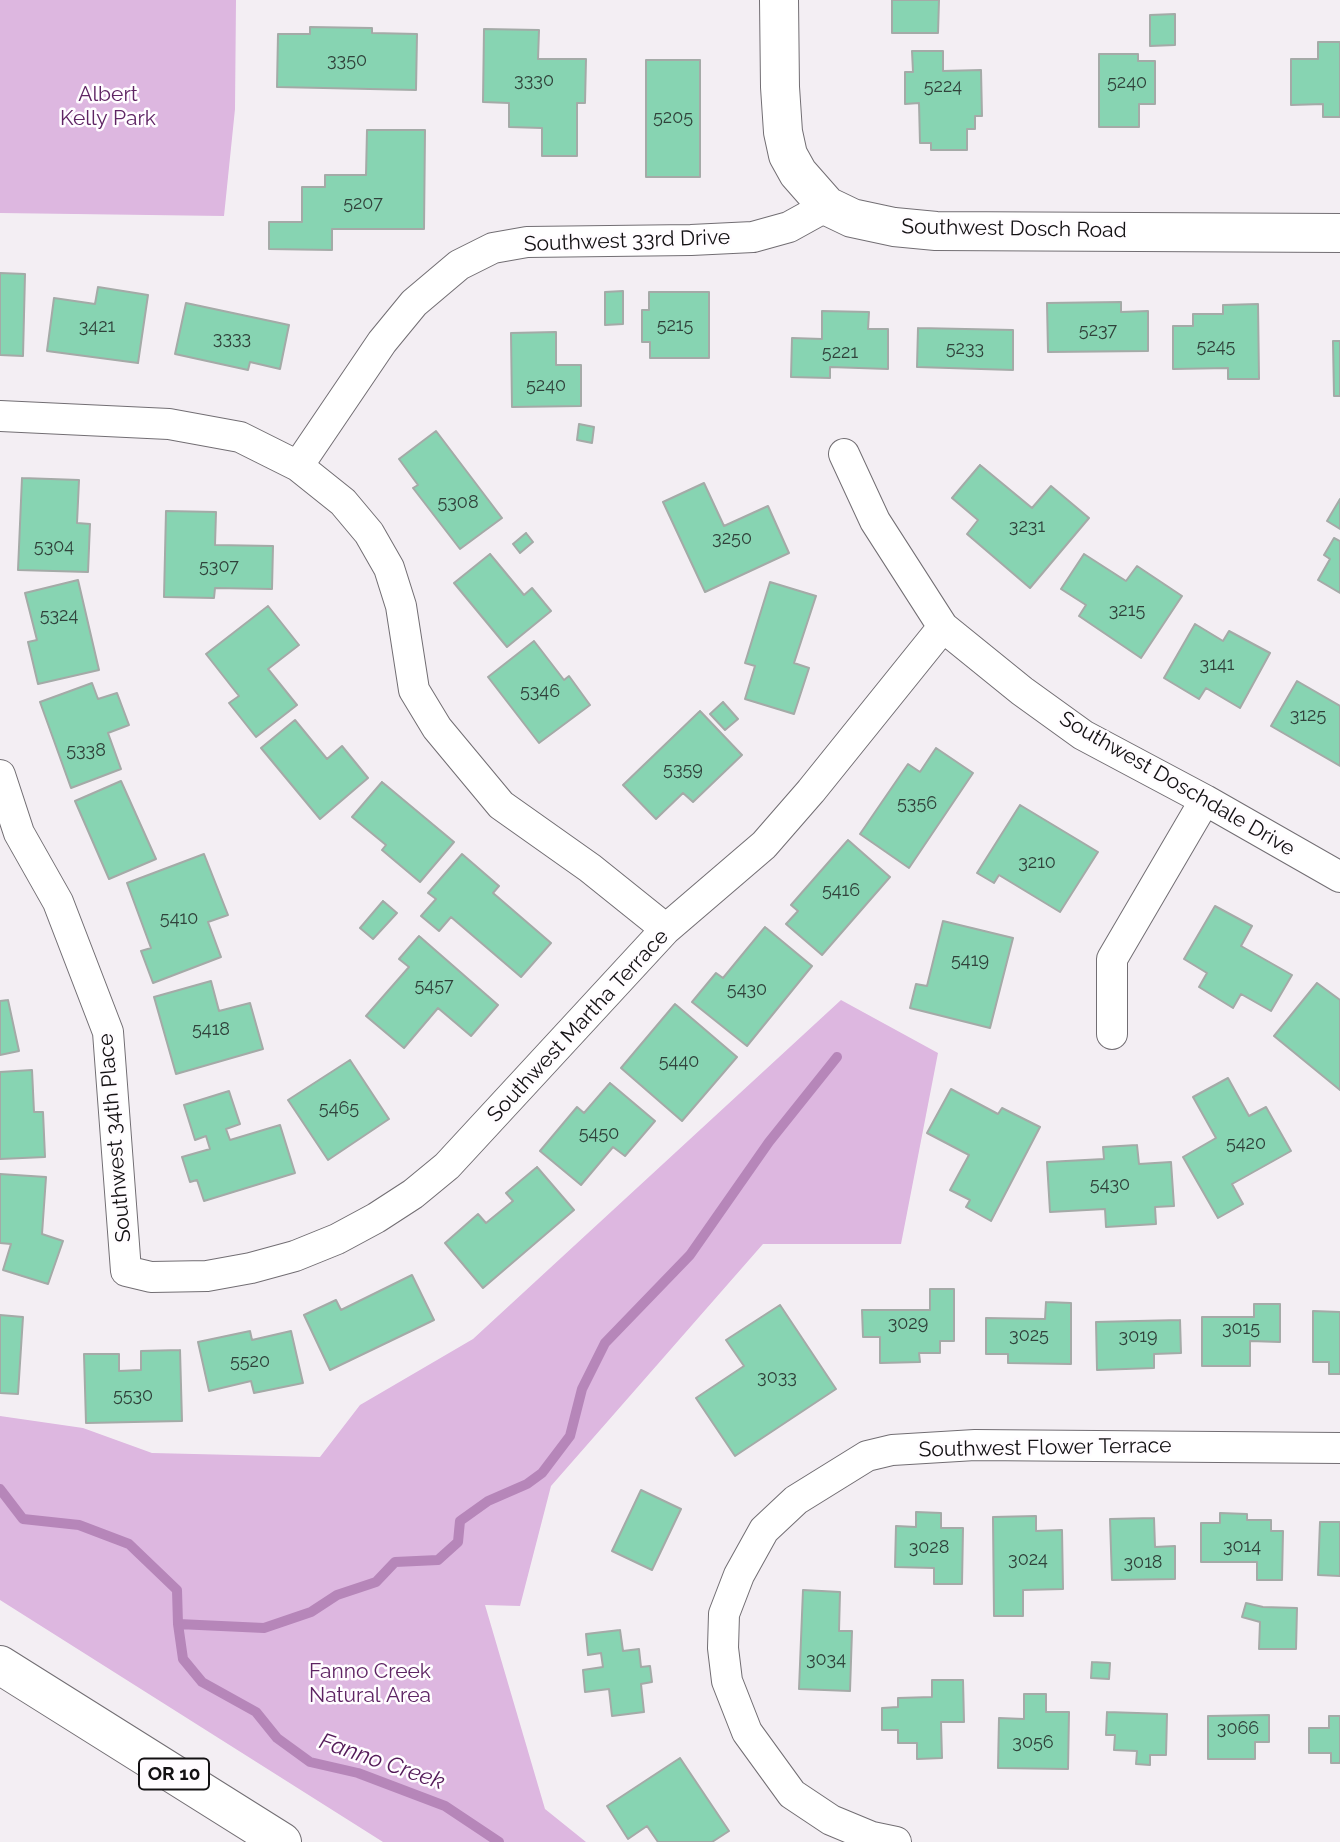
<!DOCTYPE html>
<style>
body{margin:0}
canvas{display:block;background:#f3eef3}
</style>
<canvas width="1340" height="1842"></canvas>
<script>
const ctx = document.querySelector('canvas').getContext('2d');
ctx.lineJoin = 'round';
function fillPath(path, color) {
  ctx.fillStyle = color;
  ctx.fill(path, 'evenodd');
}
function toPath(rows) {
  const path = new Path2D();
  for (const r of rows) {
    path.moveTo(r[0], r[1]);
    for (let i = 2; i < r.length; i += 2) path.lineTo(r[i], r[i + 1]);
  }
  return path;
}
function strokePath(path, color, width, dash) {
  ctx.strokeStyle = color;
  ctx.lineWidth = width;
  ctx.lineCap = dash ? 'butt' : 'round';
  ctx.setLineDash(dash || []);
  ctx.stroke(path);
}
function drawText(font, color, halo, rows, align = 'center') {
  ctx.font = font + ' Raleway,sans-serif';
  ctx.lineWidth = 5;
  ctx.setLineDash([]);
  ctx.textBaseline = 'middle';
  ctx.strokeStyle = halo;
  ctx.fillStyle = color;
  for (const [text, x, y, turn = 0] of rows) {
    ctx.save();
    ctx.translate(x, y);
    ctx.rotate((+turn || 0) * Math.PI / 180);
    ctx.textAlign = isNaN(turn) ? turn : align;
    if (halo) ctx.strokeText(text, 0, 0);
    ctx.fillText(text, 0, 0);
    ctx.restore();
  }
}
const green = toPath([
 [0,0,236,0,235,109,224,216,0,213],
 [841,1000,938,1053,901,1244,763,1244,551,1486,520,1606,485,1605,545,1809,586,1842,383,1842,0,1600,0,1416,83,1428,152,1453,320,1457,360,1405,473,1339]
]);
const stream = toPath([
 [0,1489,23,1519,79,1525,129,1544,177,1590,178,1624,183,1659,202,1682,256,1712,277,1738,310,1762,358,1773,445,1806,499,1842],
 [178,1624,264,1628,311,1612,337,1595,376,1582,395,1562,438,1560,458,1542,460,1521,488,1501,527,1484,542,1473,570,1436,582,1389,605,1343,690,1255,769,1142,837,1057]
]);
const building = toPath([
 [892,0,939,0,938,33,892,33,892,0],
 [1175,14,1175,45,1150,46,1150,15,1175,14],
 [310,27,372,28,372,33,417,34,416,90,277,87,278,34,310,34,310,27],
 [484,29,539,30,538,59,586,59,585,103,577,103,577,156,542,156,542,128,509,127,509,103,483,102,484,29],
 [1318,42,1340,42,1340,117,1323,117,1323,104,1291,105,1291,59,1318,59,1318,42],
 [912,51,943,51,943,71,981,70,982,116,975,116,975,129,967,129,967,150,931,150,931,143,920,143,919,103,905,104,905,72,913,72,912,51],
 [1099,54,1138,54,1138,61,1155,61,1155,104,1139,104,1139,127,1099,127,1099,54],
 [646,60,700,60,700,177,646,177,646,60],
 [367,130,425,130,424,229,332,229,332,250,269,249,269,222,302,222,302,187,325,187,325,175,366,175,367,130],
 [0,273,25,274,23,356,0,355,0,273],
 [98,287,148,295,138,363,47,351,54,298,95,304,98,287],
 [623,291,623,324,605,325,605,292,623,291],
 [649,292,709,292,709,358,650,358,650,342,642,342,642,310,649,310,649,292],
 [1121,302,1121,312,1148,311,1148,351,1048,352,1047,303,1121,302],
 [186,303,289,325,280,369,250,362,248,370,175,354,186,303],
 [1258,304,1259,379,1228,379,1228,368,1173,369,1173,326,1193,326,1193,314,1223,314,1223,305,1258,304],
 [822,311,869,312,868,329,888,329,888,369,830,367,830,378,791,377,792,338,822,339,822,311],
 [918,328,1013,330,1013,370,917,367,918,328],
 [556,332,556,365,581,365,581,406,512,407,511,333,556,332],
 [1333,341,1340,341,1340,396,1334,396,1333,341],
 [579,424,594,427,592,443,577,440,579,424],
 [436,431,502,518,460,549,413,488,418,485,399,459,436,431],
 [980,465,1032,508,1051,486,1089,518,1030,588,967,534,978,520,952,498,980,465],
 [22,478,79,480,77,523,90,524,88,572,18,570,22,478],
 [704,483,724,526,768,506,789,553,705,592,663,502,704,483],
 [1340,499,1340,529,1327,521,1340,499],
 [166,511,216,512,215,545,273,546,272,589,215,588,214,598,164,597,166,511],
 [526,533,533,542,520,553,513,544,526,533],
 [1334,538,1340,541,1340,593,1318,580,1330,559,1324,555,1334,538],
 [490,554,524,595,532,588,551,611,507,647,454,583,490,554],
 [1084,554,1126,581,1137,566,1182,596,1141,658,1079,616,1086,605,1061,589,1084,554],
 [78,580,99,670,38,684,28,642,37,640,25,593,78,580],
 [770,582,816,596,794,663,809,668,794,714,745,699,755,666,745,663,770,582],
 [268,606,299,645,268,669,297,705,256,737,229,703,239,696,206,654,268,606],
 [1195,624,1223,641,1229,631,1270,653,1240,708,1206,688,1199,699,1164,678,1195,624],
 [534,641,564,680,569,676,590,705,539,743,488,677,534,641],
 [1297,681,1340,706,1340,766,1271,726,1297,681],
 [92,683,98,699,117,693,129,725,108,733,121,769,71,788,40,702,92,683],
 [723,702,738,719,725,730,710,714,723,702],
 [700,711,742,755,693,802,683,793,656,819,623,785,700,711],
 [295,720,327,759,342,746,368,778,320,819,261,748,295,720],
 [936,748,973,773,909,868,860,834,908,764,920,772,936,748],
 [121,781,156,859,109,879,75,801,121,781],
 [382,782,454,842,420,882,382,850,386,845,352,817,382,782],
 [1020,805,1098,852,1060,912,999,875,994,883,977,873,1020,805],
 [848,840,890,877,822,955,786,924,798,911,791,905,848,840],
 [204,854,228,915,208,922,221,957,153,983,141,951,151,948,127,883,204,854],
 [462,854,499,886,493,893,551,943,521,977,451,917,439,931,421,916,436,899,428,893,462,854],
 [383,901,397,913,373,939,360,928,383,901],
 [1215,906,1252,926,1241,946,1292,975,1271,1011,1241,994,1233,1008,1199,987,1207,973,1184,959,1215,906],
 [943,921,1013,938,990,1028,910,1008,916,984,927,986,943,921],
 [765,927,812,966,747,1046,692,1002,716,973,723,978,765,927],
 [419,936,498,1005,471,1036,438,1008,404,1048,366,1016,409,967,399,959,419,936],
 [211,981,219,1011,250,1003,263,1049,176,1074,154,997,211,981],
 [1317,983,1340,1000,1340,1090,1274,1036,1317,983],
 [8,1000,19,1051,0,1055,0,1001,8,1000],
 [675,1004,737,1057,682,1121,621,1068,675,1004],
 [350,1060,389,1119,328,1160,288,1100,350,1060],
 [32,1070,34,1112,43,1112,45,1157,0,1159,0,1072,32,1070],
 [1228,1078,1249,1116,1266,1107,1291,1151,1232,1184,1243,1204,1218,1218,1183,1157,1216,1138,1193,1097,1228,1078],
 [610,1083,655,1121,625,1156,613,1147,581,1185,540,1151,577,1107,584,1113,610,1083],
 [951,1089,998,1114,1002,1108,1040,1127,991,1221,966,1207,970,1200,950,1190,969,1155,927,1133,951,1089],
 [229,1091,240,1124,226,1129,230,1140,280,1125,295,1173,204,1201,197,1180,190,1182,182,1157,210,1149,206,1136,195,1140,184,1105,229,1091],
 [1137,1145,1139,1164,1171,1162,1174,1206,1155,1207,1156,1224,1106,1227,1105,1209,1050,1212,1047,1162,1104,1159,1103,1147,1137,1145],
 [537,1167,574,1210,483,1288,445,1243,478,1214,486,1223,513,1201,506,1193,537,1167],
 [0,1174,46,1177,42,1234,63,1241,48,1284,3,1270,11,1244,0,1243,0,1174],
 [412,1275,434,1320,330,1370,304,1315,336,1300,341,1310,412,1275],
 [930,1289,954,1289,954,1341,940,1341,940,1353,919,1353,920,1362,880,1363,880,1337,863,1337,862,1310,930,1310,930,1289],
 [1046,1302,1071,1303,1071,1364,1008,1363,1008,1354,986,1354,986,1318,1045,1319,1046,1302],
 [1254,1304,1280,1304,1280,1342,1250,1341,1250,1366,1202,1366,1202,1317,1254,1317,1254,1304],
 [780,1305,836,1389,735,1456,696,1398,744,1366,726,1340,780,1305],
 [1313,1311,1340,1312,1340,1374,1329,1374,1329,1362,1313,1362,1313,1311],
 [0,1315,23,1317,18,1394,0,1393,0,1315],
 [1180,1320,1181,1353,1154,1354,1154,1368,1097,1370,1096,1322,1180,1320],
 [250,1331,252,1340,291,1331,303,1383,254,1393,251,1381,209,1391,198,1342,250,1331],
 [180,1350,182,1421,86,1423,84,1354,119,1354,119,1371,141,1370,141,1351,180,1350],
 [641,1490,681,1509,652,1570,612,1551,641,1490],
 [916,1512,941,1513,941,1528,963,1528,962,1584,934,1584,934,1568,895,1567,896,1526,916,1527,916,1512],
 [1220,1513,1247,1514,1247,1520,1271,1520,1271,1531,1283,1531,1282,1580,1257,1580,1257,1562,1201,1562,1201,1523,1220,1523,1220,1513],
 [1036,1516,1036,1531,1062,1530,1063,1589,1023,1590,1023,1616,994,1616,993,1517,1036,1516],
 [1154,1518,1155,1547,1175,1546,1175,1579,1112,1580,1110,1519,1154,1518],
 [1320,1522,1340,1522,1340,1576,1318,1575,1320,1522],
 [803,1590,840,1592,839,1631,852,1631,850,1691,799,1689,803,1590],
 [1246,1603,1263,1607,1297,1608,1296,1649,1259,1649,1260,1622,1242,1617,1246,1603],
 [620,1630,623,1651,639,1649,641,1667,650,1666,652,1682,641,1684,644,1712,612,1716,609,1689,585,1692,583,1670,603,1667,601,1653,588,1655,586,1634,620,1630],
 [1092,1662,1110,1663,1109,1679,1091,1678,1092,1662],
 [932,1680,963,1680,964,1722,941,1722,942,1758,917,1759,917,1743,898,1743,898,1730,882,1730,882,1708,898,1707,898,1698,932,1697,932,1680],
 [1024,1694,1046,1694,1046,1712,1069,1712,1068,1769,998,1768,999,1718,1024,1719,1024,1694],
 [1107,1712,1167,1714,1166,1755,1150,1755,1150,1765,1136,1764,1137,1751,1114,1750,1115,1735,1106,1735,1107,1712],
 [1269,1715,1269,1742,1255,1742,1255,1759,1208,1759,1208,1716,1269,1715],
 [1329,1716,1340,1716,1340,1763,1331,1763,1331,1753,1309,1753,1309,1728,1329,1728,1329,1716],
 [680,1758,729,1831,712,1842,658,1842,647,1826,628,1839,607,1806,680,1758]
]);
const street = toPath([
 [0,416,169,424,240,437,298,466,343,502,369,533,389,568,401,606,414,690,437,728,501,805,590,868,666,929],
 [844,454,875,521,943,627,1022,691,1083,735,1205,800,1340,877],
 [298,466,382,342,414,303,459,265,493,248,527,242,691,240,753,237,789,227,827,206],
 [0,775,19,833,58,902,108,1032,126,1271,151,1277,207,1276,251,1268,295,1256,337,1239,376,1218,413,1194,447,1166,666,929,764,845,811,791,943,627],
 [1112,1034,1112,959,1205,800],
 [896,1842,872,1837,831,1820,792,1794,747,1732,727,1681,723,1648,724,1614,739,1575,764,1530,796,1500,867,1456,892,1450,975,1445,1340,1448]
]);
const secondary = toPath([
 [779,0,780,87,783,132,788,155,798,173,827,206,852,218,894,227,936,231,1340,233]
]);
const primary = toPath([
 [0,1665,282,1842]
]);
const numberNames = [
 ["3350",347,61],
 ["3330",534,81],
 ["5240",1127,83],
 ["5224",943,87],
 ["5205",673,118],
 ["5207",363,204],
 ["5215",675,326],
 ["3421",97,327],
 ["5237",1098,331],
 ["3333",232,339],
 ["5245",1216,347],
 ["5233",965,349],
 ["5221",840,353],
 ["5240",546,386],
 ["5308",458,503],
 ["3231",1027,527],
 ["3250",732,539],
 ["5304",54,547],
 ["5307",219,567],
 ["3215",1127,611],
 ["5324",59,616],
 ["3141",1217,665],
 ["5346",540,692],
 ["3125",1308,716],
 ["5338",86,751],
 ["5359",683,770],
 ["5356",917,804],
 ["3210",1037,863],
 ["5416",841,891],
 ["5410",179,919],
 ["5419",970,961],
 ["5457",434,986],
 ["5430",747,990],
 ["5418",211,1030],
 ["5440",679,1062],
 ["5465",339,1109],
 ["5450",599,1134],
 ["5420",1246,1144],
 ["5430",1110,1185],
 ["3029",908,1324],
 ["3015",1241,1329],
 ["3025",1029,1336],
 ["3019",1138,1337],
 ["5520",250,1362],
 ["3033",777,1378],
 ["5530",133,1396],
 ["3014",1242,1547],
 ["3028",929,1548],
 ["3024",1028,1560],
 ["3018",1143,1563],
 ["3034",826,1660],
 ["3066",1238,1729],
 ["3056",1033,1743]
];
const shields = [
 [174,1774,70]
];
const shieldNames = [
 ["OR 10",174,1774]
];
const parkNames = [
 ["Albert",108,95],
 ["Kelly Park",108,119],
 ["Fanno Creek",370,1672],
 ["Natural Area",370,1696]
];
const streetNames = [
 ["Southwest Dosch Road",1014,229,1],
 ["Southwest 33rd Drive",627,241,-2],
 ["Southwest Doschdale Drive",1177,784,30],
 ["Southwest Martha Terrace",578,1026,-47],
 ["Southwest 34th Place",115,1138,-95],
 ["Southwest Flower Terrace",1045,1448,-1]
];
const waterNames = [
 ["Fanno Creek",382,1762,19]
];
fillPath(green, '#ddb7e0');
strokePath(stream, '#b686b9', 10);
fillPath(building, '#87d4b2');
strokePath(building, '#a4aaa7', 2);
strokePath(street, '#726e73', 32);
strokePath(secondary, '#726e73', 40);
strokePath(primary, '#726e73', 40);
strokePath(street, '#fff', 30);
strokePath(secondary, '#fff', 38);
strokePath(primary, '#fff', 38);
drawText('18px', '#30423b', null, numberNames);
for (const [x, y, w] of shields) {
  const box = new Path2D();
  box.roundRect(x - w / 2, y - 15.5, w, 31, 5);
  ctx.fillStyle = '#fffcff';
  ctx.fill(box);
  strokePath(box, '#131113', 2);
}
drawText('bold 19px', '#131113', null, shieldNames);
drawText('21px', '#5e2463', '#fffcff', parkNames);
drawText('21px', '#131113', '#fffcff', streetNames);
drawText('italic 23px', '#531958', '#fffcff', waterNames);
</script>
